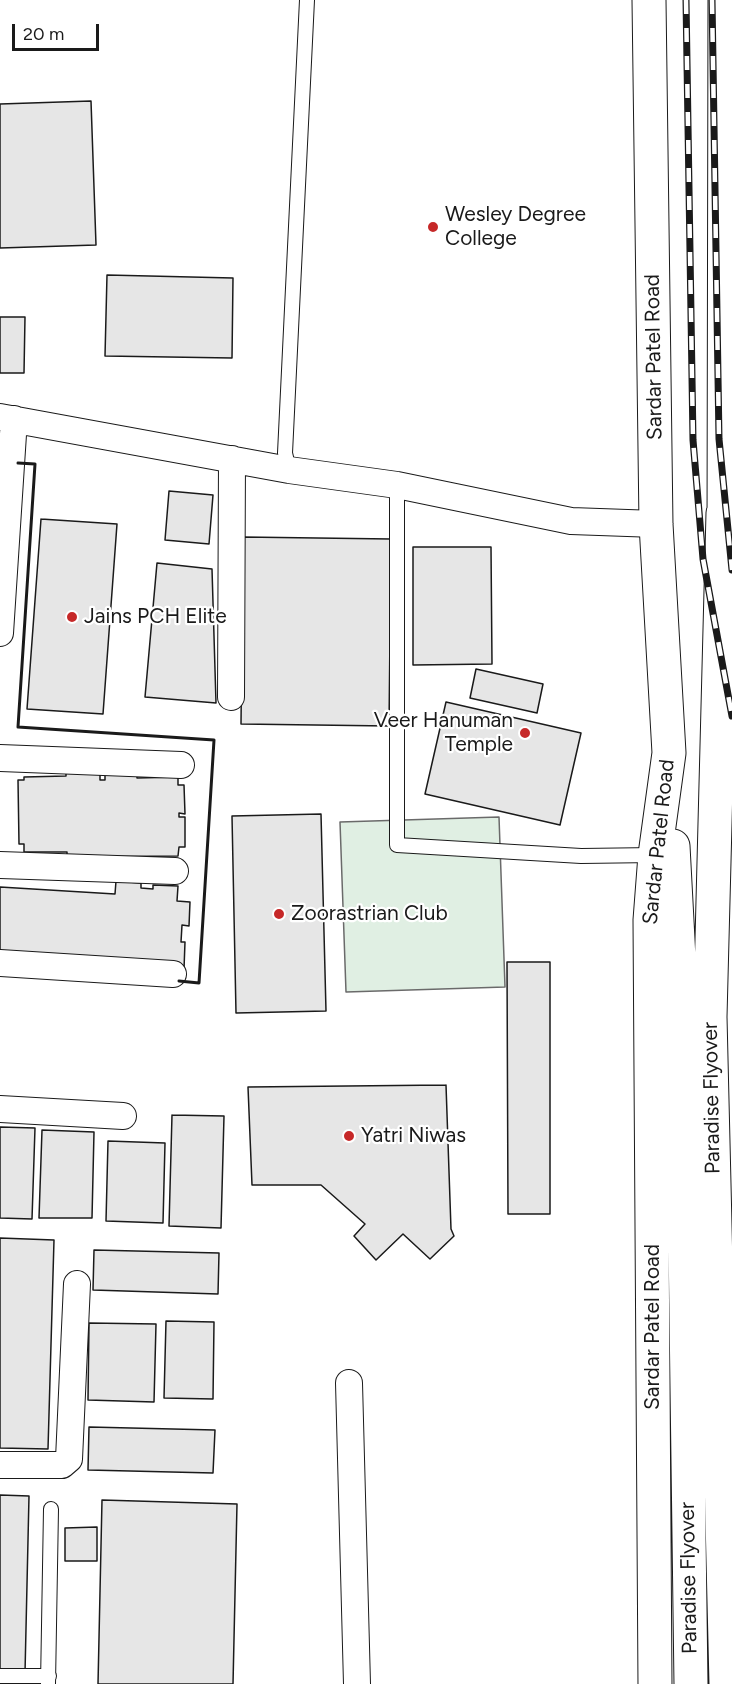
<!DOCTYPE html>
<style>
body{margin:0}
#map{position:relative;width:732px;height:1684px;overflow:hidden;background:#fff;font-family:Figtree,sans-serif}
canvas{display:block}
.scale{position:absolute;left:12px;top:24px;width:87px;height:27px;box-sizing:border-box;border:3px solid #1a1a1a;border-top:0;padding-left:8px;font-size:18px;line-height:21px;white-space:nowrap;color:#1a1a1a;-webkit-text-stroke:4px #fff;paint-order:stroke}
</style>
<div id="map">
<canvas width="732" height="1684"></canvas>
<div class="scale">20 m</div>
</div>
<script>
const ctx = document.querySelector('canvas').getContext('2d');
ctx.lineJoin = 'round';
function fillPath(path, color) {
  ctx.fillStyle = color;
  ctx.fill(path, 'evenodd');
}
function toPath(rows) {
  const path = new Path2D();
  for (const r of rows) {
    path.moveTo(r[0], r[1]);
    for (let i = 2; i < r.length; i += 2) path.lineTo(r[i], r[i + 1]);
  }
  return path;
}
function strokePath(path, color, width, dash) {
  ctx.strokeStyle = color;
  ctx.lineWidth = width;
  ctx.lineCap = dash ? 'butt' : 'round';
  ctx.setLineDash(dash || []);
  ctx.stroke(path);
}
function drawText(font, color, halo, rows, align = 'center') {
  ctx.font = font + ' Figtree,sans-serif';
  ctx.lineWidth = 4.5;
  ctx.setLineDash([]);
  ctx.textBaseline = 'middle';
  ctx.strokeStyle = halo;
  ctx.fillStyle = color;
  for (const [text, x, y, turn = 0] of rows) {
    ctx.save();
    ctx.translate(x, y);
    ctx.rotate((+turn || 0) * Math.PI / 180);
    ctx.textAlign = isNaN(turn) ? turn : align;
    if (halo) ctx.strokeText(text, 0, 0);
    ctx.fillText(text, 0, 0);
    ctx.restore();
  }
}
const green = toPath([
 [499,817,505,987,346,992,340,822,499,817]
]);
const building = toPath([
 [91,101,96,245,0,248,0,104,91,101],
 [107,275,233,278,232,358,105,356,107,275],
 [0,317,25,317,24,373,0,373,0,317],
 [169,491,213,495,209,544,165,540,169,491],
 [41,519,117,524,103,714,27,709,41,519],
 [243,537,391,539,389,726,241,724,243,537],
 [413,547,491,547,492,664,413,665,413,547],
 [157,563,212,569,216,703,145,697,157,563],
 [476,669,543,684,537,713,470,698,476,669],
 [446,702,581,733,560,825,425,794,446,702],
 [66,772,100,772,100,780,105,780,105,773,137,773,137,778,178,777,178,785,184,785,185,814,179,813,179,817,185,817,185,847,179,847,178,856,67,857,67,852,24,852,24,844,19,844,18,780,24,780,24,777,66,776,66,772],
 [321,814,326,1011,236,1013,232,816,321,814],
 [116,881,141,883,141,888,153,889,153,885,178,886,177,901,190,902,189,926,182,925,181,942,185,942,184,969,0,958,0,887,115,894,116,881],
 [507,962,550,962,550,1214,508,1214,507,962],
 [446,1085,451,1229,454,1236,430,1259,403,1234,376,1260,354,1236,365,1224,321,1185,252,1185,248,1087,446,1085],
 [172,1115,224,1116,221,1228,169,1226,172,1115],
 [0,1127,35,1128,32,1219,0,1218,0,1127],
 [42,1130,94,1132,92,1218,39,1218,42,1130],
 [108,1141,165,1143,163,1223,106,1221,108,1141],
 [0,1238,54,1240,48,1449,0,1448,0,1238],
 [94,1250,219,1253,218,1294,93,1290,94,1250],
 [166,1321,214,1322,213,1399,164,1398,166,1321],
 [89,1323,156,1324,154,1402,88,1400,89,1323],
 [89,1427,215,1430,213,1473,88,1470,89,1427],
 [0,1495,29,1496,25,1673,0,1672,0,1495],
 [102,1500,237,1504,233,1684,98,1684,102,1500],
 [97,1527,97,1561,65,1561,65,1528,97,1527]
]);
const service = toPath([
 [289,470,285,453,307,0],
 [397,485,397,845,581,856,655,855],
 [0,1676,49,1676],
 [48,1684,51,1509]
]);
const minor = toPath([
 [0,417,289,470,397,485,571,521,656,524],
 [0,633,14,419],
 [231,697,232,459],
 [0,758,181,765],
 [0,865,175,871],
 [0,963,173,974],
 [0,1109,123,1116],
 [349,1383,357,1684],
 [0,1465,62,1465,69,1459,77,1284]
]);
const primary = toPath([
 [649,0,656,524,669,753,655,855,650,920,655,1684],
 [723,513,710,1017,726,1684],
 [724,533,725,0],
 [673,846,682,1015,691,1684]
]);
const rail = toPath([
 [686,0,693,440,703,559,732,716],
 [712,0,719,439,732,570]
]);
const wall = toPath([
 [18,463,35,464,18,727,214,740,199,983,179,981]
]);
const markers = [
 [433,227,6,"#c62828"],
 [72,617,6,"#c62828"],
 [525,733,6,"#c62828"],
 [279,914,6,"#c62828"],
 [349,1136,6,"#c62828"]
];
const poiNames = [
 ["Wesley Degree",445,215],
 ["College",445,239],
 ["Jains PCH Elite",84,617],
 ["Veer Hanuman",513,721,"right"],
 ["Temple",513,745,"right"],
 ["Zoorastrian Club",291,914],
 ["Yatri Niwas",361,1136]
];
const streetNames = [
 ["Sardar Patel Road",654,357,-91],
 ["Sardar Patel Road",659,842,-84],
 ["Paradise Flyover",712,1098,-91],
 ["Sardar Patel Road",653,1327,-90],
 ["Paradise Flyover",689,1578,-91]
];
fillPath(green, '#e0efe3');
strokePath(green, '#6a6a6a', 1.5);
fillPath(building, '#e6e6e6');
strokePath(building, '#1a1a1a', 1.5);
strokePath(service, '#1a1a1a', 16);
strokePath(minor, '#1a1a1a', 28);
strokePath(primary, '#1a1a1a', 35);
strokePath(service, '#fff', 14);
strokePath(minor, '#fff', 26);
strokePath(primary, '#fff', 33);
strokePath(rail, '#1a1a1a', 7);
strokePath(rail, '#fff', 4.5, [14]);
strokePath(wall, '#1a1a1a', 3);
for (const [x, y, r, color] of markers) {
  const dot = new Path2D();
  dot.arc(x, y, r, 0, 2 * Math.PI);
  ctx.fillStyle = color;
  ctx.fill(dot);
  strokePath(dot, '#fff', 2);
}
drawText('21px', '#1a1a1a', '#fff', poiNames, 'left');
drawText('21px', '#1a1a1a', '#fff', streetNames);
</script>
